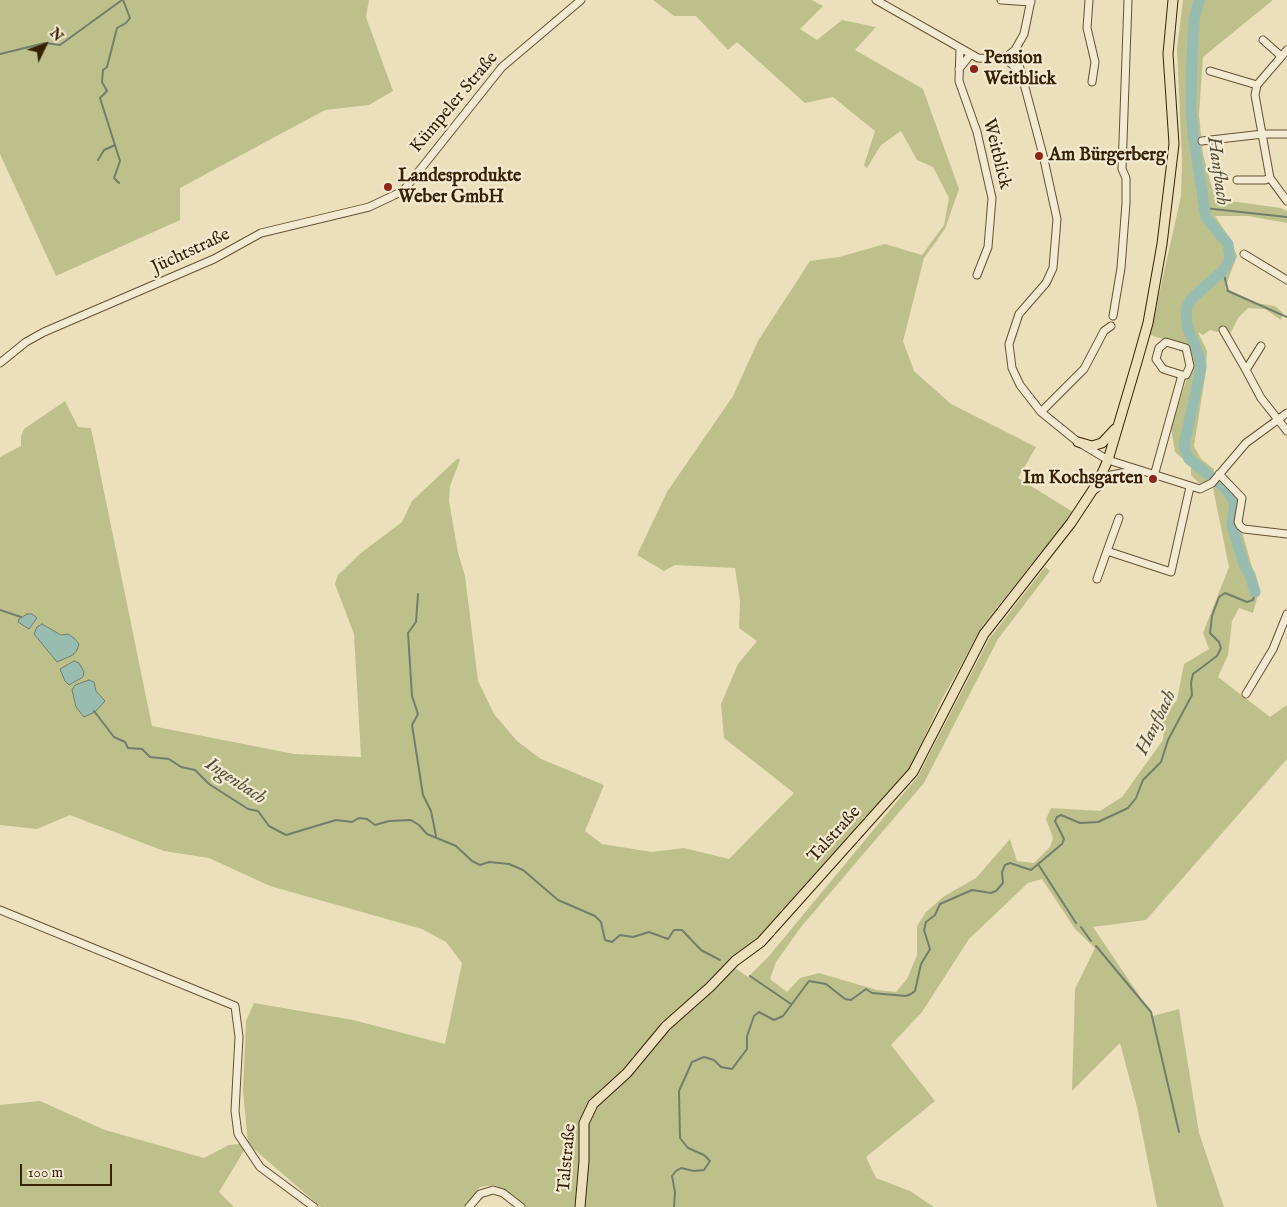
<!DOCTYPE html>
<meta charset="utf-8">
<style>
body{margin:0}
#map{position:relative;width:1287px;height:1207px;overflow:hidden;background:#ecdfbb;font-family:"IM FELL English",serif}
canvas{display:block}
.north{position:absolute;left:20px;top:20px;width:50px;height:50px;-webkit-text-stroke:4px #f3ead3;paint-order:stroke;rotate:48deg;font-size:14px;font-weight:700;line-height:20px;text-align:center;color:#382204}
.north::after{content:'';display:block;margin:auto;width:18px;height:22px;background:#382204;clip-path:polygon(50% 0,100% 100%,50% 72%,0 100%)}
.scale{position:absolute;left:20px;top:1164px;width:92px;height:22px;box-sizing:border-box;border:2px solid #382204;border-top:0;padding-left:6px;font-size:15px;line-height:18px;white-space:nowrap;color:#382204;-webkit-text-stroke:4px #f3ead3;paint-order:stroke}
</style>
<div id="map">
<canvas width="1287" height="1207"></canvas>
<div class="north">N</div>
<div class="scale">100 m</div>
</div>
<script>
const ctx = document.querySelector('canvas').getContext('2d');
ctx.lineJoin = 'round';
function fillPath(path, color) {
  ctx.fillStyle = color;
  ctx.fill(path, 'evenodd');
}
function toPath(rows) {
  const path = new Path2D();
  for (const r of rows) {
    path.moveTo(r[0], r[1]);
    for (let i = 2; i < r.length; i += 2) path.lineTo(r[i], r[i + 1]);
  }
  return path;
}
function strokePath(path, color, width, dash) {
  ctx.strokeStyle = color;
  ctx.lineWidth = width;
  ctx.lineCap = dash ? 'butt' : 'round';
  ctx.setLineDash(dash || []);
  ctx.stroke(path);
}
function drawText(font, color, halo, rows, align = 'center') {
  ctx.font = font + ' "IM FELL English",serif';
  ctx.lineWidth = 4.5;
  ctx.setLineDash([]);
  ctx.textBaseline = 'middle';
  ctx.strokeStyle = halo;
  ctx.fillStyle = color;
  for (const [text, x, y, turn = 0] of rows) {
    ctx.save();
    ctx.translate(x, y);
    ctx.rotate((+turn || 0) * Math.PI / 180);
    ctx.textAlign = isNaN(turn) ? turn : align;
    if (halo) ctx.strokeText(text, 0, 0);
    ctx.fillText(text, 0, 0);
    ctx.restore();
  }
}
const green = toPath([
 [0,0,369,0,366,17,393,91,369,105,325,110,180,188,180,220,56,276,0,154],
 [653,0,812,0,823,6,800,29,817,40,842,20,876,27,855,50,923,89,959,189,945,229,924,258,903,341,914,371,951,404,1036,447,1018,478,1073,512,983,625,941,701,909,770,762,936,737,954,729,964,748,977,769,956,918,776,989,639,1045,567,1050,571,998,639,924,783,801,927,776,962,770,979,787,992,800,978,819,973,877,990,896,992,907,979,917,955,917,926,926,912,943,897,976,878,1010,839,1017,861,1034,863,1050,847,1053,838,1046,819,1051,808,1100,811,1122,797,1163,740,1164,729,1159,720,1177,700,1184,664,1209,649,1203,633,1229,567,1213,488,1219,481,1236,496,1238,518,1259,591,1253,613,1239,608,1232,621,1228,655,1218,677,1270,717,1287,705,1287,759,1146,920,1093,927,1153,1016,1179,1009,1199,1133,1224,1207,1157,1207,1137,1107,1120,1043,1072,1091,1075,989,1095,948,1075,929,1042,879,1028,883,969,939,922,1012,891,1045,935,1101,866,1157,876,1178,910,1191,934,1207,526,1207,508,1192,494,1185,480,1187,464,1207,321,1207,248,1144,219,1192,234,1207,0,1207,0,1105,40,1101,105,1130,204,1158,229,1145,248,1143,243,1091,246,1021,254,1003,353,1020,445,1044,462,963,446,942,422,929,270,886,209,858,164,851,70,815,37,829,0,825,0,457,21,446,21,436,24,429,65,401,78,427,91,428,152,726,294,754,361,757,354,634,335,584,338,575,361,553,402,522,412,501,458,458,460,460,450,486,449,501,458,553,465,576,478,681,494,714,517,741,541,759,604,785,585,831,602,844,652,852,684,848,729,859,794,793,724,738,721,704,738,664,757,641,739,628,740,601,735,568,675,565,664,571,637,555,667,492,733,396,758,341,810,261,839,257,885,244,922,255,944,225,949,198,933,167,917,160,901,131,881,145,867,168,864,165,875,131,833,97,805,103,737,42,728,50,696,16,674,16],
 [42,624,61,635,44,644,34,634],
 [74,661,79,663,84,672,83,677,69,685,60,669],
 [1183,0,1273,0,1203,57,1199,115,1203,154,1214,195,1222,200,1281,208,1287,211,1287,223,1248,216,1215,216,1229,237,1237,256,1225,288,1255,303,1275,306,1283,313,1281,320,1265,309,1248,308,1238,318,1229,336,1223,330,1217,332,1210,330,1203,335,1198,332,1207,351,1206,371,1194,446,1201,459,1214,469,1214,474,1202,486,1191,475,1191,466,1175,452,1171,428,1186,381,1193,368,1189,347,1150,335,1181,196,1182,159,1177,49]
]);
const water = toPath([
 [27,614,32,614,37,618,29,629,18,622,19,619,27,614],
 [42,624,61,635,68,634,74,638,79,644,77,650,73,655,57,662,34,634,37,627,42,624],
 [74,661,79,663,84,672,83,677,69,685,65,681,60,669,74,661],
 [89,680,94,682,96,691,105,701,95,712,84,717,76,707,72,690,75,685,89,680]
]);
const stream = toPath([
 [0,54,45,43,60,45,122,0],
 [98,160,104,150,115,145],
 [119,183,114,178,120,161,100,98,107,91,102,82,103,70,107,67,117,28,126,23,130,18,123,0],
 [1204,208,1287,217],
 [1223,271,1228,291,1287,317],
 [418,594,416,622,408,633,412,696,418,714,412,725,423,795,431,811,436,836],
 [0,610,21,617],
 [94,711,114,737,125,742,128,748,142,749,150,757,169,759,181,767,195,770,209,784,248,809,258,811,269,826,286,835,336,820,352,822,359,818,367,819,375,825,389,821,411,820,419,825,427,834,456,846,472,861,480,865,489,862,509,864,523,870,558,900,595,916,601,922,605,940,612,942,620,935,633,937,649,932,668,939,674,930,682,930,701,950,720,960],
 [1038,864,1076,923],
 [1081,927,1091,941],
 [1096,946,1151,1012,1179,1132],
 [750,976,791,1004],
 [674,1207,675,1192,672,1176,676,1171,681,1168,694,1171,704,1170,710,1161,704,1155,688,1148,680,1138,679,1091,692,1062,704,1057,714,1060,721,1067,732,1069,747,1049,747,1036,754,1016,759,1012,774,1020,783,1016,809,981,826,984,845,999,851,1000,866,989,872,993,906,996,911,994,915,991,921,964,930,949,924,930,926,922,935,915,940,904,972,890,991,893,996,891,1003,883,1002,872,1005,865,1010,863,1031,870,1062,844,1064,839,1055,821,1057,817,1061,815,1080,823,1098,822,1128,808,1136,798,1143,780,1161,762,1168,740,1192,695,1191,683,1193,674,1217,656,1221,648,1219,642,1210,633,1212,616,1219,597,1225,593,1247,602,1253,600,1255,592]
]);
const river = toPath([
 [1199,0,1194,20,1192,55,1191,110,1193,134,1206,218,1228,244,1230,258,1223,271,1192,298,1186,309,1187,326,1199,356,1201,367,1184,446,1189,459,1224,487,1235,502,1232,526,1244,565,1250,575,1255,592]
]);
const minor = toPath([
 [876,0,978,58,995,59,1005,58,1015,50,1024,34,1031,0],
 [1001,0,1031,2],
 [1089,0,1087,28,1095,62,1092,82],
 [1263,40,1281,56],
 [960,48,959,81,977,132,992,198,988,247,977,275],
 [1015,50,1043,155,1057,219,1053,268,1046,283,1019,314,1009,344,1012,368,1020,385,1041,412,1078,442,1108,460,1200,489,1212,483,1246,443,1287,413],
 [1287,50,1257,85,1255,95,1270,178,1287,201],
 [1005,58,1020,72],
 [959,69,971,54],
 [1210,71,1257,85],
 [1202,141,1263,134,1287,134],
 [1237,180,1265,180,1270,178],
 [1244,254,1287,280],
 [1113,316,1121,268,1126,203,1126,178,1122,169,1128,0],
 [1223,330,1246,370],
 [1261,346,1246,370,1261,398,1287,431],
 [0,363,26,342,44,332,214,259,261,233,369,207,403,191,502,67,581,0],
 [1041,412,1084,369,1104,331,1111,326],
 [1219,474,1242,498,1238,522,1240,526,1244,529,1287,534],
 [1154,476,1182,375,1163,369,1156,359,1159,348,1166,342,1186,348,1190,366,1186,375,1182,375],
 [1096,489,1111,475,1134,471],
 [1107,551,1119,518],
 [1097,579,1107,551,1171,572,1190,487],
 [1246,694,1273,649,1287,614],
 [0,910,235,1006,239,1037,235,1111,238,1134,260,1167,314,1207],
 [469,1207,480,1194,493,1190,503,1193,521,1207]
]);
const major = toPath([
 [1078,442,1092,446,1102,443,1115,429],
 [580,1207,584,1161,584,1123,593,1104,627,1073,666,1026,710,987,735,961,761,942,913,772,984,634,1071,523,1098,482,1108,460,1137,362,1148,323,1162,244,1174,144,1168,54,1173,0]
]);
const markers = [
 [974,69,5,"#8f2418"],
 [1039,156,5,"#8f2418"],
 [388,187,5,"#8f2418"],
 [1153,479,5,"#8f2418"]
];
const poiNames = [
 ["Pension",984,59],
 ["Weitblick",984,80],
 ["Am Bürgerberg",1049,156],
 ["Landesprodukte",398,177],
 ["Weber GmbH",398,198],
 ["Im Kochsgarten",1143,479,"right"]
];
const streetNames = [
 ["Kümpeler Straße",455,103,-50],
 ["Weitblick",996,154,76],
 ["Jüchtstraße",191,252,-25],
 ["Talstraße",835,835,-48],
 ["Talstraße",568,1158,-85]
];
const waterNames = [
 ["Hanfbach",1217,171,82],
 ["Hanfbach",1157,723,-64],
 ["Ingenbach",235,782,34]
];
fillPath(green, '#bec08c');
fillPath(water, '#99bcb1');
strokePath(water, '#727e6c', 1);
strokePath(stream, '#727e6c', 2);
strokePath(river, '#99bcb1', 11);
strokePath(minor, '#655132', 9);
strokePath(major, '#382204', 11);
strokePath(minor, '#f3ead3', 7);
strokePath(major, '#ecdfbb', 9);
for (const [x, y, r, color] of markers) {
  const dot = new Path2D();
  dot.arc(x, y, r, 0, 2 * Math.PI);
  ctx.fillStyle = color;
  ctx.fill(dot);
  strokePath(dot, '#f3ead3', 2);
}
drawText('bold 18px', '#382204', '#f3ead3', poiNames, 'left');
drawText('18px', '#382204', '#f3ead3', streetNames);
drawText('italic 19px', '#555038', '#f3ead3', waterNames);
</script>
